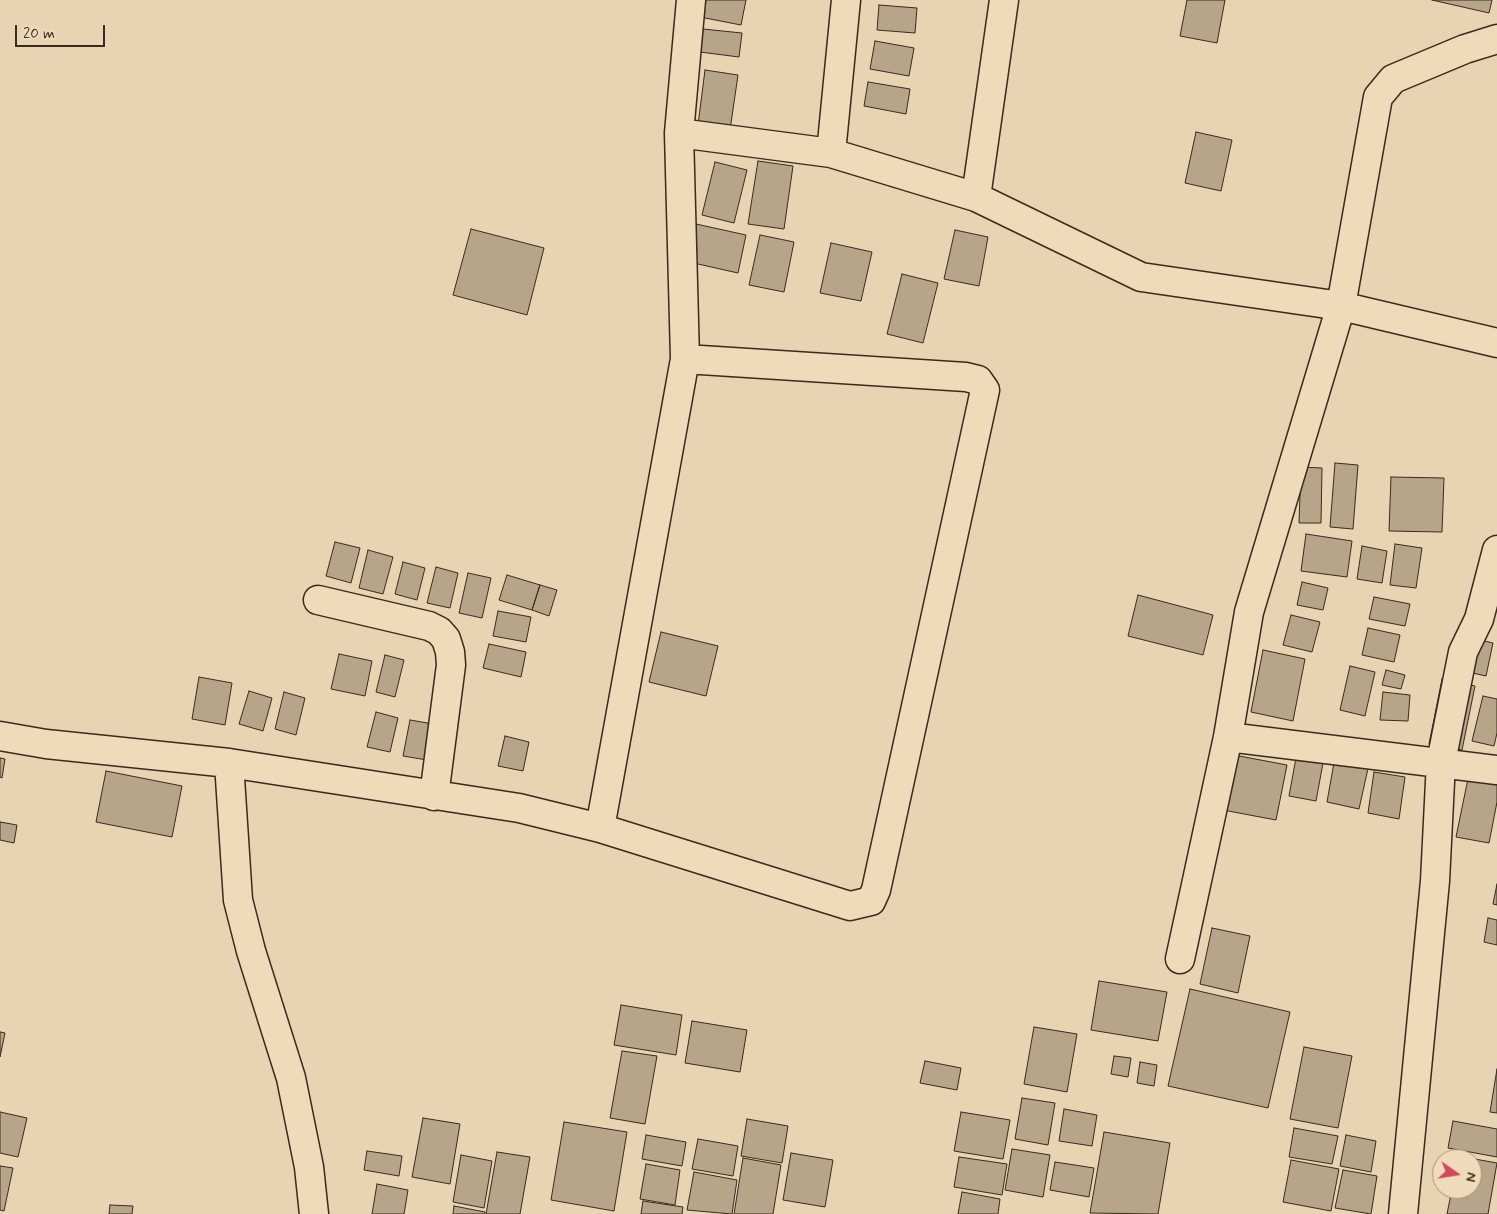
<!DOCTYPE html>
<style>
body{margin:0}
#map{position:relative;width:1497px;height:1214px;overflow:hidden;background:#e8d3b3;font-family:Mynerve,sans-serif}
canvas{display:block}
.north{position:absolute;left:1432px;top:1149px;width:50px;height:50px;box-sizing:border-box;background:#efdab9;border:1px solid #a7947b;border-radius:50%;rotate:103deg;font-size:14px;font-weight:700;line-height:20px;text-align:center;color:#3b2a1e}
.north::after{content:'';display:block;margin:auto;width:18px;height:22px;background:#d1495b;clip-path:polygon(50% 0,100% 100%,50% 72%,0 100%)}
.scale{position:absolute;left:15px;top:25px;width:90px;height:22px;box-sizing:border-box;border:2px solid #3b2a1e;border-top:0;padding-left:6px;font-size:15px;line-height:18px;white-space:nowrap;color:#3b2a1e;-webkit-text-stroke:4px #efdab9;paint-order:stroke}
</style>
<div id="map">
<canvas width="1497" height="1214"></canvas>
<div class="north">N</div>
<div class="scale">20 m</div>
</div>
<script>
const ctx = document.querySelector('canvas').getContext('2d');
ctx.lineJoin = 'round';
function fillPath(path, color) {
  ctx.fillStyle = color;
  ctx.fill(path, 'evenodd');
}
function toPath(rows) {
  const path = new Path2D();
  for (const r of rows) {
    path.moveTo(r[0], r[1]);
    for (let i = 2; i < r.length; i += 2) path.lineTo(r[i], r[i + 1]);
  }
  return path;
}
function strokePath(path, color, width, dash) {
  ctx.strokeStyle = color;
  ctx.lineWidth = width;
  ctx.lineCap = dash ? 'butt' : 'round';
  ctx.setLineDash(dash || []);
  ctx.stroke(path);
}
const building = toPath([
 [703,0,746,0,741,25,700,17,703,0],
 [1187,0,1225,0,1217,43,1180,36,1187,0],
 [1432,0,1492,0,1489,13,1432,0],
 [879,5,917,8,915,33,877,30,879,5],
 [703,29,742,33,739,57,700,52,703,29],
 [875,41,914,48,909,76,870,69,875,41],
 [705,70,738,75,730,130,698,125,705,70],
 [868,82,910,89,906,114,864,106,868,82],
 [1196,132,1232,140,1221,191,1185,183,1196,132],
 [758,161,793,166,784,229,748,224,758,161],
 [715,162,747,170,734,223,702,215,715,162],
 [696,224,746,235,738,273,689,262,696,224],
 [471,229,544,248,527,315,453,295,471,229],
 [955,230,988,237,979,286,944,279,955,230],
 [760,235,794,242,784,292,749,285,760,235],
 [831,243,872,252,861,301,820,293,831,243],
 [902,274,938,283,923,343,887,334,902,274],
 [1335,463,1358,465,1353,529,1330,527,1335,463],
 [1301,467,1322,468,1321,523,1299,523,1301,467],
 [1391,477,1444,478,1442,532,1389,531,1391,477],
 [1306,534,1352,541,1347,577,1301,571,1306,534],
 [335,542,360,548,351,583,326,576,335,542],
 [1395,544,1422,548,1416,588,1390,585,1395,544],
 [1362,546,1387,551,1382,583,1357,579,1362,546],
 [368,550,393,557,383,594,359,588,368,550],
 [403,562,425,568,417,600,395,594,403,562],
 [436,567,458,573,450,608,427,603,436,567],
 [468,573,491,578,482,618,459,613,468,573],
 [507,575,540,585,532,610,499,600,507,575],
 [1302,582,1328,588,1323,610,1297,605,1302,582],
 [540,585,557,590,549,616,532,610,540,585],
 [1138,595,1213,615,1203,655,1128,636,1138,595],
 [1374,597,1410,604,1405,626,1369,619,1374,597],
 [498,611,531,617,526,642,493,636,498,611],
 [1291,615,1320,622,1312,652,1283,645,1291,615],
 [1368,628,1400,635,1394,662,1362,655,1368,628],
 [661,632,718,646,706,696,649,682,661,632],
 [1467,637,1493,643,1486,676,1459,670,1467,637],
 [489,644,526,652,521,677,483,668,489,644],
 [1263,650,1305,659,1293,721,1251,712,1263,650],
 [339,654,372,661,365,696,331,689,339,654],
 [385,655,404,660,395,697,376,692,385,655],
 [1350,666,1375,672,1365,716,1340,710,1350,666],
 [1386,670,1405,675,1401,689,1382,685,1386,670],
 [199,677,232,683,225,725,192,719,199,677],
 [1442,679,1475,686,1462,750,1429,744,1442,679],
 [249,691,272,698,263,731,239,724,249,691],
 [284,692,305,698,296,735,275,729,284,692],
 [1383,692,1410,695,1408,721,1380,720,1383,692],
 [1483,696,1497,699,1497,733,1494,746,1472,741,1483,696],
 [376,712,398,718,390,752,367,747,376,712],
 [410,720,433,724,427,760,403,756,410,720],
 [505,736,529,742,523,771,498,766,505,736],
 [1234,755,1287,765,1276,820,1223,810,1234,755],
 [1335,757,1369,764,1359,809,1327,802,1335,757],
 [0,758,5,759,2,778,0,777,0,758],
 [1296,758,1323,763,1316,801,1289,796,1296,758],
 [1470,769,1497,774,1497,802,1489,843,1456,837,1470,769],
 [106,771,182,786,172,837,96,822,106,771],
 [1374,772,1405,777,1399,819,1368,813,1374,772],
 [0,822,17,825,14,843,0,840,0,822],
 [1497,884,1497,905,1493,904,1497,884],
 [1488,918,1497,920,1497,945,1484,942,1488,918],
 [1212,928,1250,936,1238,993,1200,984,1212,928],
 [1099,981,1167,992,1158,1041,1091,1030,1099,981],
 [1190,989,1290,1012,1268,1108,1168,1086,1190,989],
 [621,1005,682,1015,676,1055,614,1045,621,1005],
 [692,1021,747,1030,740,1072,685,1063,692,1021],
 [1034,1027,1077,1034,1067,1092,1024,1084,1034,1027],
 [0,1032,5,1033,0,1057,0,1032],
 [1304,1047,1352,1056,1338,1128,1290,1119,1304,1047],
 [622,1051,657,1056,645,1124,610,1118,622,1051],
 [1114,1056,1131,1058,1128,1077,1111,1074,1114,1056],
 [925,1061,961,1068,957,1090,920,1083,925,1061],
 [1140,1062,1157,1065,1154,1086,1137,1083,1140,1062],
 [1497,1069,1497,1113,1490,1112,1497,1069],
 [1022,1098,1055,1103,1048,1145,1015,1139,1022,1098],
 [1064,1109,1097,1115,1092,1146,1059,1141,1064,1109],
 [0,1112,27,1118,18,1157,0,1153,0,1112],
 [961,1112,1010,1120,1003,1159,954,1151,961,1112],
 [423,1118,460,1124,450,1184,412,1177,423,1118],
 [747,1119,788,1126,782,1163,741,1156,747,1119],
 [1453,1121,1497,1129,1497,1157,1448,1148,1453,1121],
 [564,1122,627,1132,614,1211,551,1200,564,1122],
 [1294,1128,1338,1136,1332,1164,1289,1157,1294,1128],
 [1104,1132,1170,1143,1158,1214,1090,1213,1104,1132],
 [646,1135,686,1142,682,1166,642,1159,646,1135],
 [1346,1135,1376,1141,1371,1172,1340,1166,1346,1135],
 [698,1139,738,1146,733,1176,692,1169,698,1139],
 [1012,1149,1050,1155,1043,1197,1005,1190,1012,1149],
 [367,1151,402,1156,399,1176,364,1170,367,1151],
 [497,1152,530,1157,520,1214,486,1214,497,1152],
 [791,1153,833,1160,825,1207,783,1200,791,1153],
 [461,1155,492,1161,484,1208,453,1202,461,1155],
 [1458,1156,1497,1163,1488,1214,1447,1214,1452,1189,1472,1189,1472,1159,1457,1159,1458,1156],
 [959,1157,1007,1164,1002,1195,954,1187,959,1157],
 [743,1158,781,1165,773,1214,734,1214,743,1158],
 [1291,1160,1339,1169,1331,1211,1283,1202,1291,1160],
 [1055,1162,1094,1168,1089,1197,1050,1190,1055,1162],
 [646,1164,680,1170,675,1205,640,1199,646,1164],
 [0,1166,13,1168,4,1211,0,1210,0,1166],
 [1343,1170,1377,1176,1371,1214,1335,1208,1343,1170],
 [694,1172,737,1180,732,1214,687,1210,694,1172],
 [377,1184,408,1190,404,1214,372,1214,377,1184],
 [962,1192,1000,1199,998,1214,958,1214,962,1192],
 [643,1201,683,1207,682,1214,641,1214,643,1201],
 [110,1205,133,1206,132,1214,109,1214,110,1205],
 [454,1206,485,1212,485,1214,453,1214,454,1206]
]);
const minor = toPath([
 [679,133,831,153,976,197,1141,277,1341,306,1497,343],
 [831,153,846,0],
 [976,197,1004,0],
 [318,600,429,626,439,631,446,639,450,652,451,665,434,796],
 [0,736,46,744,229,763,238,900,251,951,291,1078,309,1167,314,1214],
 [1228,737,1497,770],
 [229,763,519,808,600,828,685,359,679,133,691,0],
 [600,828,850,906,871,901,876,890,985,390,978,380,966,377,685,359],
 [1180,959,1228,737,1249,612,1341,306,1378,97,1393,79,1465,49,1497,39],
 [1403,1214,1435,881,1441,762,1463,652,1479,619,1497,550]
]);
fillPath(building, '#b7a489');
strokePath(building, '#3b2a1e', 1);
strokePath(minor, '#3b2a1e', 31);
strokePath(minor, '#efdab9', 28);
</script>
